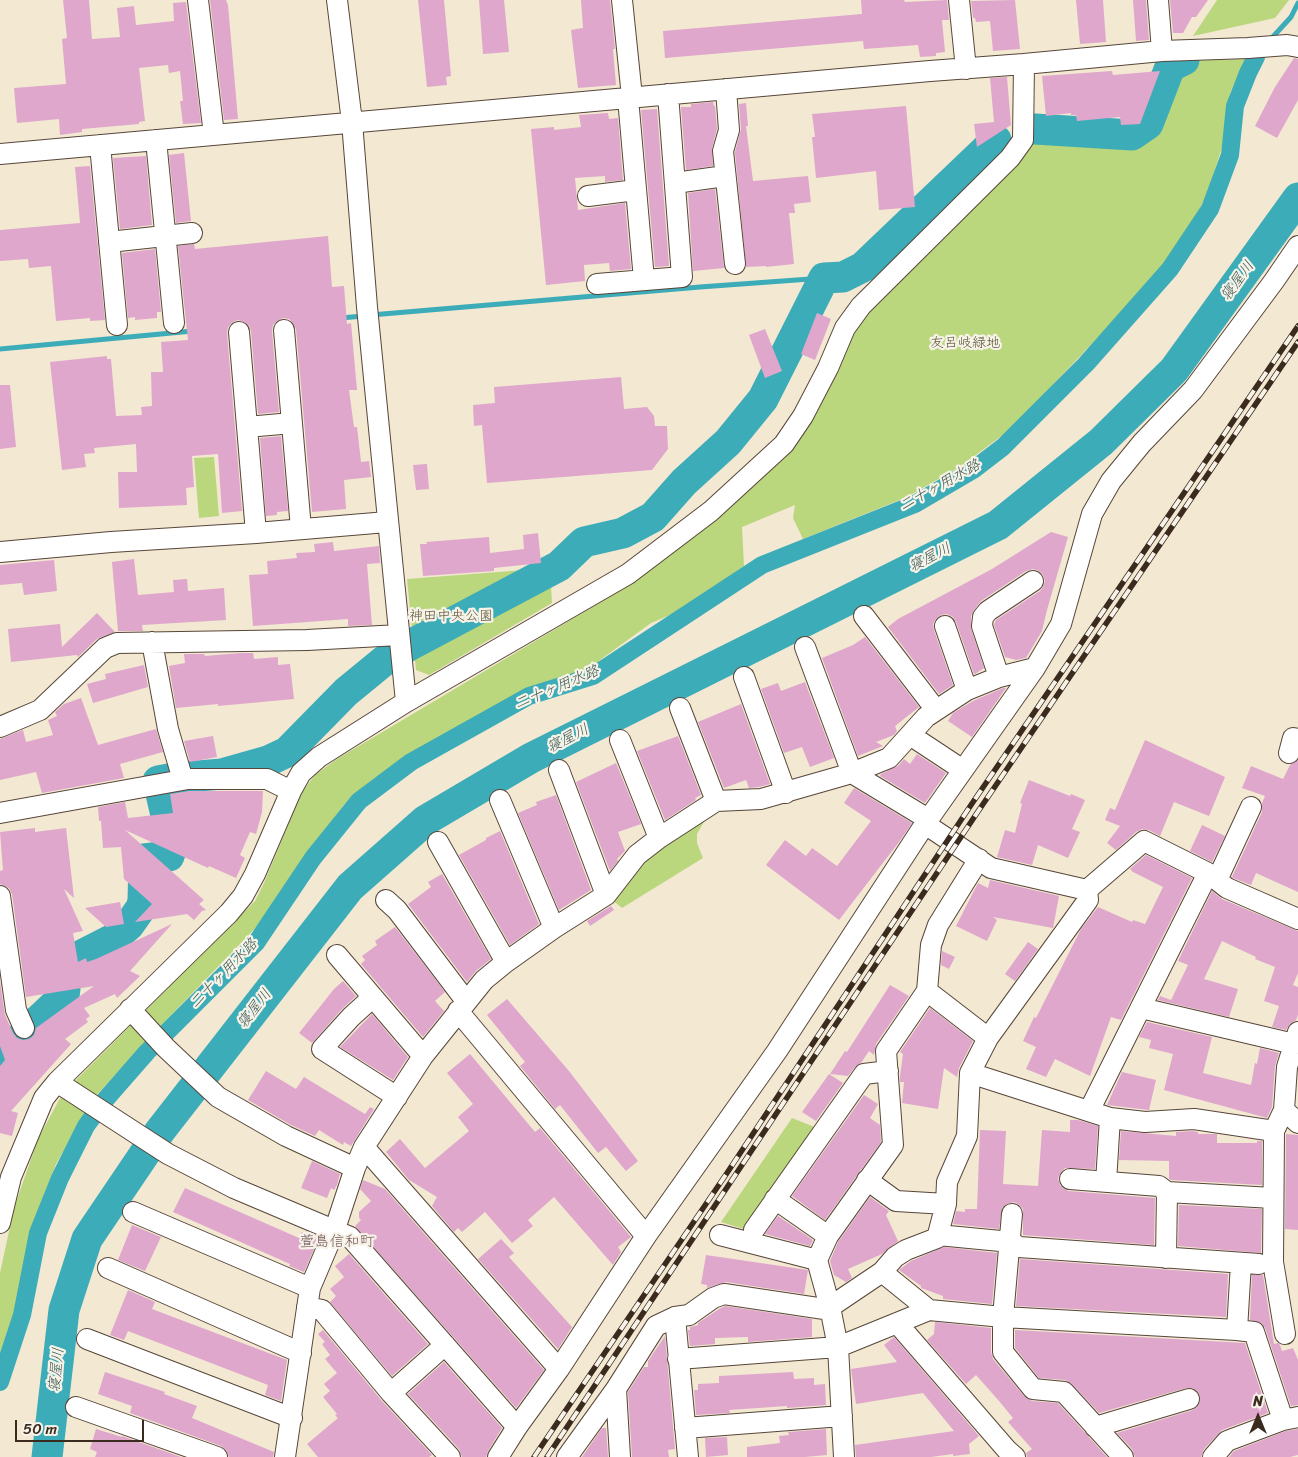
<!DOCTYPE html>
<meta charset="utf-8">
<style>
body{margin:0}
#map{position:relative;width:1298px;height:1457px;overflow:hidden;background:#f3e8d2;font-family:Sriracha,sans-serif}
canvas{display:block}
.north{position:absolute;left:1233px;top:1392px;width:50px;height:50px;-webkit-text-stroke:4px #f7f3e8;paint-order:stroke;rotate:0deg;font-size:14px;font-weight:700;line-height:20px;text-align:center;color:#3b2a1e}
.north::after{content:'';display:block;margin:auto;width:18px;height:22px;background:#3b2a1e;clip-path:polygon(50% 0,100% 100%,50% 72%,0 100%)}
.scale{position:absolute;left:15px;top:1420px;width:129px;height:22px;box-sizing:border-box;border:2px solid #3b2a1e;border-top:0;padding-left:6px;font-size:15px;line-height:18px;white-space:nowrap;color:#3b2a1e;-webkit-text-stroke:4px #f7f3e8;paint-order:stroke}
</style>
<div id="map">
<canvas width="1298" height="1457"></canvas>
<div class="north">N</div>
<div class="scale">50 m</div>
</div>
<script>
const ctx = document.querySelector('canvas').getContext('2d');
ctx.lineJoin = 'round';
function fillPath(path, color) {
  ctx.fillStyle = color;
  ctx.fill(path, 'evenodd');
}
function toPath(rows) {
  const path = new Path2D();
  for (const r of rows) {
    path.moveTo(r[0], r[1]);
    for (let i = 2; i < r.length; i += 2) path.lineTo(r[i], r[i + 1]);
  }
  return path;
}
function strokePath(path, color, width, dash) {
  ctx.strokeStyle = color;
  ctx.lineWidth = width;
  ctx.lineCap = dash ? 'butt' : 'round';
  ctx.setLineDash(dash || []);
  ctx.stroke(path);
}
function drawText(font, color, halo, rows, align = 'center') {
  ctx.font = font + ' Sriracha,"Klee One",sans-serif';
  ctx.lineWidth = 4.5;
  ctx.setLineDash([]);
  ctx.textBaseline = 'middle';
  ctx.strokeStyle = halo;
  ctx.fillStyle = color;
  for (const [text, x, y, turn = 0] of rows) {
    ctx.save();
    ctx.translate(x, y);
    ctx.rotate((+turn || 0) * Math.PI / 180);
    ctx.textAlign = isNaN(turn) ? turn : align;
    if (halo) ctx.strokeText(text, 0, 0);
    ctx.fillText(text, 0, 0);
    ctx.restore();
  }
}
const green = toPath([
 [1217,0,1289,0,1275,18,1193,36],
 [1246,59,1230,93,1226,114,1222,147,1208,192,1186,236,1154,278,1012,428,961,466,907,497,803,539,793,518,795,505,742,527,744,566,687,608,651,623,600,660,593,669,521,692,469,722,392,767,366,785,344,805,265,918,147,1040,93,1099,56,1164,40,1205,31,1233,11,1326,0,1361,0,1273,14,1208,38,1139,59,1100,73,1083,255,901,264,883,302,792,315,775,337,759,621,590,735,501,855,325,1030,148,1033,144,1035,132,1038,130,1052,130,1132,136,1149,125,1172,67,1184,61],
 [214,457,219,516,199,518,194,458],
 [550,568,552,603,429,675,416,670,407,579],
 [705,820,697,834,697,843,703,858,622,908,612,900,645,858],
 [792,1118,817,1128,747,1230,721,1222]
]);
const stream = toPath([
 [1270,40,1291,17,1298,3],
 [371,315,700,287,824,278],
 [341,318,363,316],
 [0,349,193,331]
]);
const canal = toPath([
 [0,1382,22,1315,38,1233,60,1178,86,1126,105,1100,147,1052,256,943,313,858,359,801,411,762,529,696,593,676,762,565,915,504,973,470,1003,447,1086,364,1170,269,1210,209,1230,155,1235,106,1248,73,1256,57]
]);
const river = toPath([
 [1035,129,1132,135,1148,124,1170,67,1184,60],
 [0,1061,26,1032,64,996,65,988,62,965,113,939,129,925,141,908,143,901,144,859,169,856,170,853,169,828,158,781,174,778,222,774,268,761,287,752,346,692,385,660,414,643,559,566,584,542,623,533,653,517,684,482,728,442,763,399,824,278,843,277,863,267,996,140],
 [47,1457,64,1310,87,1239,160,1131,350,887,426,820,531,758,998,525,1101,442,1174,370,1298,198]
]);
const building = toPath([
 [63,0,89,0,92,39,120,37,117,8,134,6,136,25,174,21,173,3,186,2,201,123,183,124,180,101,183,101,180,71,169,73,168,65,139,68,145,121,139,122,139,124,82,129,82,132,60,135,59,119,17,123,14,88,66,84,62,39,67,38],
 [210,0,226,0,228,5,238,119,224,120],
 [418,0,444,0,451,76,446,77,447,85,427,87],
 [479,0,504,0,509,52,483,54],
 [581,0,610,0,615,49,613,49,616,85,578,88,571,30,583,28],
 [861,0,904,0,905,2,947,0,949,20,942,20,945,52,936,53,936,56,920,57,918,45,864,49,863,41,665,58,663,31,862,14],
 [1015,0,1020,49,993,51,990,21,976,22,975,18,973,18,971,1],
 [1076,0,1103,0,1106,42,1080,44],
 [1133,0,1146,0,1149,40,1136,41],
 [1170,0,1208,0,1196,17,1192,17,1183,33,1173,33],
 [1294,58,1298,59,1298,100,1277,138,1255,126,1275,87],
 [1112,71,1113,75,1160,71,1140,124,1121,125,1120,117,1077,121,1076,115,1071,115,1071,113,1046,116,1042,76],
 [1007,77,1011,125,977,147,974,124,994,122,990,78],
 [713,102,714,106,715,106,717,129,712,148,713,166,686,170,681,107,691,107,691,104],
 [746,103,748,126,746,126,753,181,808,176,811,202,794,204,795,213,789,213,794,264,766,267,766,266,746,267,735,152,741,129,739,104],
 [906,106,915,207,879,210,876,171,816,178,812,137,815,137,812,114],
 [657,109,669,266,655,267,641,110],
 [608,113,609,119,618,118,623,180,605,182,605,176,575,178,578,210,625,203,631,269,610,271,609,263,584,265,585,281,546,285,531,129,554,127,554,130,581,127,579,115],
 [184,153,191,221,176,223,169,155],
 [146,156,152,225,120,229,113,158],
 [90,166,105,320,90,321,90,318,56,321,51,266,29,268,28,259,0,261,0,230,80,223,75,167],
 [715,189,724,268,693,271,688,193],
 [328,236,332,287,344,286,347,324,351,323,357,390,349,390,354,427,357,427,361,462,369,461,371,477,344,480,346,509,312,512,296,329,293,323,289,319,283,318,277,321,273,325,272,331,279,412,258,414,251,331,249,326,244,322,238,320,233,322,228,327,227,333,242,511,222,513,218,454,192,456,194,487,186,488,187,505,119,508,118,472,137,472,136,444,94,448,95,453,84,454,86,467,62,470,50,362,107,356,107,359,111,359,116,416,142,415,141,407,152,406,151,372,163,372,161,342,188,340,178,246,194,244,195,249],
 [155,249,161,312,157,312,157,318,135,320,135,317,128,318,122,253],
 [817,313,831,319,815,360,801,354],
 [765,329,782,371,765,378,749,335],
 [621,377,624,409,647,407,654,416,655,426,667,426,668,449,652,470,487,483,482,425,474,426,473,405,495,403,494,387],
 [0,385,10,385,16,447,0,449],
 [281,436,288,511,277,512,277,515,266,516,260,438],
 [427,464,429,489,416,490,413,465],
 [1051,532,1068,537,1047,610,1042,631,1026,658,1016,660,1005,657,994,625,996,620,1040,591,1043,587,1045,581,1043,575,1039,571,1033,569,1026,571,981,601,974,610,971,616,971,629,984,668,975,674,974,674,956,622,953,617,947,614,941,615,936,619,933,624,934,630,953,685,939,694,888,627,898,619,992,569],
 [538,533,541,563,494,568,494,571,423,576,420,544,427,544,426,542,489,537,490,553,524,549,523,535],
 [333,542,334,551,379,546,380,563,367,564,372,625,348,626,348,619,253,626,249,575,268,574,267,561,297,558,296,553,315,552,314,544],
 [134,559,138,595,174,592,173,580,187,579,188,591,224,588,226,620,142,625,143,631,118,631,112,562],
 [54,560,57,591,24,595,22,583,0,585,0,565],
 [97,613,115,632,97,639,78,657,77,655,11,662,8,629,60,624,62,647],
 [865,637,919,707,895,726,897,731,894,735,876,742,883,746,858,756,822,658,853,645],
 [240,653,253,653,254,659,278,657,278,665,290,664,294,699,218,706,218,704,176,708,169,666,185,663,184,654,204,654,205,656],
 [144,665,148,687,93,703,87,684,106,679,105,674],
 [805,682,834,758,810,767,802,747,784,753,761,689,778,683,781,691],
 [1003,688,1006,688,972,737,948,721,953,713,973,701],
 [81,698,98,745,156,729,163,752,120,764,124,778,42,793,36,772,0,780,0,739,23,730,26,742,53,735,48,720,57,716,55,712,64,704],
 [741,704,770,784,759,787,749,788,746,780,724,788,698,722],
 [213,736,217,757,190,762,184,741],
 [678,736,701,795,695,798,696,800,665,820,637,751],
 [1145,740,1225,777,1209,816,1174,802,1160,836,1149,830,1142,829,1136,832,1116,850,1107,843,1120,826,1105,820,1110,808,1115,810],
 [917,754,946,773,925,803,880,776,881,774,898,766,904,759,910,764],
 [1298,760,1298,892,1256,873,1251,885,1233,878,1232,877,1262,812,1262,803,1265,796,1242,788,1251,766,1283,779,1290,765],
 [616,763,641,824,618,832,625,851,617,859,618,861,610,871,576,782],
 [1029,780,1070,796,1071,794,1085,800,1072,829,1080,832,1068,858,1038,845,1032,865,997,857,1005,830,1015,833,1022,804,1020,803],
 [854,788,912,823,899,842,839,920,766,865,785,840,806,856,812,848,837,866,871,821,844,803],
 [189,791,263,791,262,812,256,834,250,832,240,855,245,858,236,878,209,866,208,868,125,830,204,900,199,904,206,910,202,911,194,920,187,914,135,922,152,904,124,879,121,847,103,848,101,821,99,821,98,807,125,802,128,818,173,813,170,794],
 [556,795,591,890,559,910,518,813,537,805,536,802],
 [1202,825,1225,836,1212,862,1190,851],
 [35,828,35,832,66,828,74,898,64,889,83,931,73,933,78,962,86,958,87,962,96,959,172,924,130,971,140,976,117,998,115,994,84,1008,90,1016,86,1019,88,1022,65,1039,71,1044,11,1111,18,1113,12,1136,0,1133,0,1066,5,1060,0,1046,0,981,5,1015,13,1033,17,1038,23,1040,29,1039,34,1035,36,1028,94,986,26,997,12,894,9,888,0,884,0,871,3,870,0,832],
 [500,831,539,924,510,945,459,855,486,840,486,838],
 [1146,855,1192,878,1121,1020,1111,1017,1090,1076,1055,1059,1046,1077,1026,1069,1036,1047,1023,1041,1034,1017,1036,1018,1081,929,1098,907,1132,922,1133,920,1145,924,1163,887,1133,872,1130,869],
 [442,874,491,959,476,971,467,982,408,904,431,887,428,882],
 [990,880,1059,896,1053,928,993,917,997,920,987,941,956,926,978,883,988,888],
 [1212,891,1222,899,1298,931,1298,973,1293,985,1298,987,1298,1015,1296,1020,1290,1024,1286,1030,1272,1027,1279,1006,1264,1001,1275,967,1255,959,1256,957,1222,941,1204,979,1238,989,1229,1017,1158,1000,1160,996,1171,1000,1188,965,1178,961],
 [120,902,124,924,106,927,85,908],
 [611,906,614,910,590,926,587,921],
 [395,927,445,992,435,1001,444,1011,423,1037,361,964,365,960,362,956,377,945,375,941],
 [1028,942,1038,949,1015,981,1005,974],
 [942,951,955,957,949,969,941,965],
 [343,981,356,996,342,1009,312,1043,299,1033,334,989],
 [890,985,909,996,876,1044,874,1055,869,1051,861,1063,855,1067,848,1076,830,1074,845,1051,847,1052],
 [507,999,569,1071,638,1161,626,1171,606,1147,598,1153,560,1105,555,1109,520,1066,525,1062,487,1015],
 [930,1008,973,1041,959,1068,957,1077,944,1068,938,1109,902,1103,904,1082,900,1082,900,1076,903,1054,900,1052],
 [372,1014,408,1057,393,1080,340,1047],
 [1147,1022,1212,1037,1203,1073,1251,1085,1255,1063,1257,1064,1260,1048,1279,1053,1275,1066,1272,1107,1267,1118,1164,1090,1173,1054,1149,1048,1151,1040,1139,1037],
 [470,1054,535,1132,540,1128,631,1237,618,1247,621,1252,613,1265,554,1197,528,1220,533,1226,512,1243,485,1212,462,1232,458,1228,454,1232,432,1206,437,1197,409,1180,386,1152,400,1139,425,1168,469,1131,458,1117,473,1104,447,1073],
 [266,1071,296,1089,304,1077,365,1114,370,1107,374,1109,351,1146,344,1142,343,1145,319,1130,315,1136,291,1125,248,1100],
 [1122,1072,1156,1080,1149,1110,1107,1105],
 [829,1074,843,1083,816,1121,802,1112],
 [864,1095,878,1104,870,1118,880,1125,881,1142,825,1220,792,1196],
 [1070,1120,1078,1120,1098,1126,1095,1169,1065,1168,1061,1172,1058,1178,1060,1185,1064,1189,1069,1191,1155,1198,1154,1245,1023,1235,1023,1209,1019,1205,1014,1202,1007,1204,1002,1208,999,1229,953,1224,956,1211,965,1212,965,1209,977,1209,980,1130,1006,1131,1003,1184,1038,1186,1042,1130,1070,1132],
 [1121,1131,1176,1136,1176,1132,1193,1131,1198,1132,1198,1134,1217,1134,1217,1143,1257,1143,1257,1141,1262,1141,1262,1185,1171,1180,1169,1179,1169,1161,1119,1160],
 [1286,1134,1298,1135,1298,1230,1285,1229],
 [312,1161,340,1174,337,1185,334,1190,331,1188,327,1198,301,1188],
 [363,1180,385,1189,544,1370,516,1408,355,1226,361,1220,359,1218,359,1212,371,1201,360,1189],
 [185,1188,299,1238,302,1232,318,1240,304,1272,289,1266,290,1264,173,1212],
 [870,1197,889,1211,886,1215,898,1241,882,1254,848,1269,852,1278,846,1282,834,1275,830,1261,838,1242],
 [1179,1205,1262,1209,1261,1253,1178,1246],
 [778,1216,813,1240,810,1246,765,1234],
 [132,1225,161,1237,145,1271,118,1260],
 [501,1239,514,1253,509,1257,572,1327,558,1349,478,1259],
 [944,1247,997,1253,992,1304,943,1299,943,1296,921,1288,921,1286,899,1270,911,1261],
 [349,1254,428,1344,392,1376,330,1302,336,1296,330,1289,344,1277,335,1266],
 [706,1255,808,1270,804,1294,726,1282,707,1288,707,1285,701,1284],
 [1020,1259,1228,1274,1226,1317,1016,1306],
 [1252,1275,1263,1275,1274,1344,1278,1343,1280,1345,1282,1351,1293,1348,1298,1360,1298,1405,1291,1406,1265,1328,1261,1323,1250,1320],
 [128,1290,155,1302,152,1309,287,1360,281,1401,265,1395,268,1385,128,1331,124,1340,110,1335],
 [725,1306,812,1319,812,1337,748,1342,748,1337,715,1338,715,1344,690,1346,688,1330,690,1330,690,1327,698,1325,698,1323,719,1309],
 [935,1322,991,1328,991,1352,993,1359,1024,1396,1032,1401,1058,1403,1107,1457,1027,1457,1026,1453,1032,1449,1008,1422,1013,1418,999,1401,976,1375,966,1384,927,1340,934,1334],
 [323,1330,382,1401,432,1455,429,1457,318,1457,307,1444,338,1418,335,1415,337,1414,323,1397,330,1391,324,1384,337,1373,325,1359,330,1355,322,1344,325,1342,318,1334],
 [1015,1330,1245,1343,1268,1413,1222,1430,1204,1449,1201,1457,1135,1457,1132,1449,1117,1433,1193,1410,1197,1407,1200,1402,1200,1396,1197,1391,1192,1388,1186,1388,1099,1413,1072,1384,1065,1380,1039,1378,1015,1348],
 [665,1336,675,1449,668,1450,669,1457,632,1457,628,1392,644,1367,648,1367,648,1361],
 [894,1337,979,1436,969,1444,970,1454,953,1456,953,1454,931,1457,856,1457,855,1445,954,1431,923,1393,856,1404,851,1369,897,1362,884,1345],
 [444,1362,502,1428,488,1451,486,1457,462,1457,459,1449,408,1394],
 [105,1372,165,1392,164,1394,197,1406,192,1418,274,1452,273,1457,229,1457,226,1450,221,1446,130,1413,132,1406,98,1394],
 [793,1372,794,1379,814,1378,814,1385,825,1384,826,1405,787,1408,787,1406,729,1410,730,1413,696,1415,694,1390,698,1390,698,1384,719,1383,719,1376],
 [602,1428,606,1428,608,1457,582,1457],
 [96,1429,122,1437,122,1436,181,1457,95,1457,97,1452,90,1449],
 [826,1429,827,1455,805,1457,747,1457,747,1447,780,1443,779,1436,789,1435,788,1432],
 [1298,1429,1298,1455,1290,1457,1229,1457,1234,1451,1286,1431],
 [727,1437,728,1455,706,1457,705,1438]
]);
const minor = toPath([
 [198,0,214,135],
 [337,0,352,122,367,307,406,702],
 [622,0,632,97],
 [959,0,966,69],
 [1158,0,1162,51],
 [726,89,729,130,723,151,735,264],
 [628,98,644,280],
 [156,140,174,323],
 [100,145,117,325],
 [0,154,930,71,1024,64],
 [675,183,725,176],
 [588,196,636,190],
 [109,242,192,233],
 [597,284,682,277,668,94],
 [284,330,301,529],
 [239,332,256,533],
 [247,427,292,423],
 [0,552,111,542,256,533,387,522],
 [864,616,936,710],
 [945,626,967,690],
 [152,642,168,729,183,780],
 [805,647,852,773,928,819],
 [744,677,786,793],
 [999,677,982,626,983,617,988,611,1033,581],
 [680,708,716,801],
 [0,727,40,710,105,648,117,643,307,640,399,635],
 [910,735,963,770],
 [620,740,659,838],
 [1289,753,1293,738,1298,739],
 [559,770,606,895],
 [500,800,554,928],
 [0,813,188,779,267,779,291,791],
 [925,824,991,868,1087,890,1144,841,1208,873,1227,888,1298,919],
 [438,842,506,962],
 [1217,880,1251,807],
 [0,896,16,1010,24,1028],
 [386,900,397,910,466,1001],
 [337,955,423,1056],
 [373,997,351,1017,322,1049,397,1097],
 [1141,1008,1294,1044],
 [130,1009,166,1048,218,1097,286,1136,355,1168],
 [458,1011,646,1236],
 [988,1038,1088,900,1087,890],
 [970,1073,1110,1118,1145,1122,1194,1119,1274,1131],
 [57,1082,168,1154,234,1188,350,1237,517,1427],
 [1284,1110,1298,1123],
 [1089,1111,1208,873],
 [364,1147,559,1369],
 [1070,1179,1159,1186,1167,1192,1273,1198],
 [867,1180,896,1201,946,1204],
 [1106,1182,1110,1118],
 [775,1199,828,1236],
 [133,1212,310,1288],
 [1012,1214,1003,1317,1003,1352,1033,1389,1064,1392,1123,1457],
 [0,1223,11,1177,44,1098,57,1082,229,913,243,896,255,874,291,791,301,773,319,757,406,702,628,574,711,511,784,444,803,416,828,368,845,328,861,306,1010,158,1023,140,1024,64,1162,51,1248,48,1287,45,1298,47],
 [754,1230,864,1074,888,1071],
 [720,1235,817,1260],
 [938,1235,1011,1242,1019,1247,1259,1264],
 [1166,1258,1167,1192],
 [108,1268,301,1353],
 [882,1272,929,1310],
 [307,1307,322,1310,391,1393,450,1457],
 [830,1307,882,1272,895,1257,906,1250,937,1238,946,1204,947,1182,967,1136,970,1073,988,1038,927,991],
 [675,1317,688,1457],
 [897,1323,1007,1450,1015,1457],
 [1237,1330,1241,1263],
 [1285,1334,1273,1262,1274,1131,1284,1110,1287,1067,1298,1032],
 [87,1339,292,1418],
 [678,1359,838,1347,929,1310,1003,1317,1237,1330,1254,1332,1283,1420],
 [616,1389,620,1457],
 [391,1393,445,1345],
 [76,1407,217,1457],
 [1095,1427,1189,1399],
 [685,1428,842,1416],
 [285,1457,310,1288,335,1229,355,1168,364,1147,423,1056,484,980,506,962,554,928,606,895,637,855,659,838,716,801,761,799,852,773,889,758,926,717,967,690,999,677,1035,668],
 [498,1457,517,1427,559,1369,646,1236,777,1051,925,824,1035,668,1061,624,1092,514,1111,481,1142,443,1193,390,1274,281,1298,246],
 [567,1457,616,1389,656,1326,675,1317,689,1315,713,1298,724,1294,831,1310],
 [844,1457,838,1347,830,1307,817,1260,828,1236,893,1145,886,1051,927,991,931,945,938,925,979,859],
 [1213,1457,1227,1441,1283,1420,1298,1417]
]);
const rail = toPath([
 [534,1457,727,1173,971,805,1298,326],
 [547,1457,979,810,1298,342]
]);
const parkNames = [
 ["友呂岐緑地",965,343],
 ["神田中央公園",451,616]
];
const waterNames = [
 ["寝屋川",1238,281,-54],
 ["二十ヶ用水路",940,486,-29],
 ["寝屋川",930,558,-27],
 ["二十ヶ用水路",557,688,-23],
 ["寝屋川",568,739,-27],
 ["二十ヶ用水路",224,974,-46],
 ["寝屋川",255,1009,-52],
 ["寝屋川",57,1370,-84]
];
const neighbourhoodNames = [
 ["萱島信和町",337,1242]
];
fillPath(green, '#bad77d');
strokePath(stream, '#3cacb8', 5);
strokePath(canal, '#3cacb8', 18);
strokePath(river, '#3cacb8', 31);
fillPath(building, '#dfa7cc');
strokePath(minor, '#574639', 22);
strokePath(minor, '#fff', 20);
strokePath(rail, '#3b2a1e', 5.5);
strokePath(rail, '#f7f3e8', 4, [11]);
drawText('14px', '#5b5536', '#f7f3e8', parkNames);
drawText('italic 15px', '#3b5854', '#f7f3e8', waterNames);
drawText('15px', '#74565b', '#f7f3e8', neighbourhoodNames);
</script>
